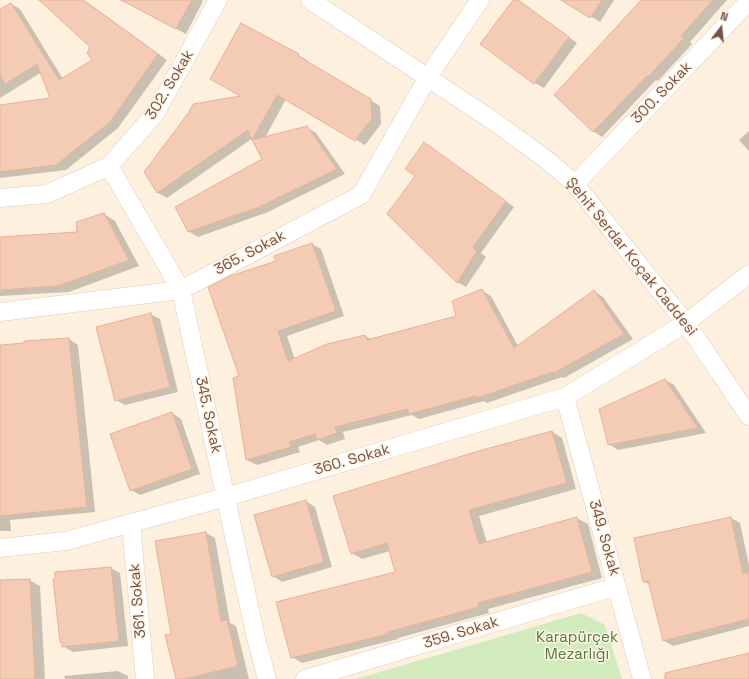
<!DOCTYPE html>
<meta charset="utf-8">
<style>
body{margin:0}
#map{position:relative;width:749px;height:679px;overflow:hidden;background:#fdf0df;font-family:"Space Grotesk",sans-serif}
canvas{display:block}
.north{position:absolute;left:701px;top:8px;width:40px;height:40px;-webkit-text-stroke:3px #fff4e6;paint-order:stroke;rotate:16deg;font-size:11px;font-weight:700;line-height:16px;text-align:center;color:#755446}
.north::after{content:'';display:block;margin:auto;width:14px;height:18px;background:#755446;clip-path:polygon(50% 0,100% 100%,50% 72%,0 100%)}
</style>
<div id="map">
<canvas width="749" height="679"></canvas>
<div class="north">N</div>
</div>
<script>
const ctx = document.querySelector('canvas').getContext('2d');
ctx.lineJoin = 'round';
function fillPath(path, color) {
  ctx.fillStyle = color;
  ctx.fill(path, 'evenodd');
}
function toPath(rows) {
  const path = new Path2D();
  for (const r of rows) {
    path.moveTo(r[0], r[1]);
    for (let i = 2; i < r.length; i += 2) path.lineTo(r[i], r[i + 1]);
  }
  return path;
}
function strokePath(path, color, width, dash) {
  ctx.strokeStyle = color;
  ctx.lineWidth = width;
  ctx.lineCap = dash ? 'butt' : 'round';
  ctx.setLineDash(dash || []);
  ctx.stroke(path);
}
function drawText(font, color, halo, rows, align = 'center') {
  ctx.font = font + ' "Space Grotesk",sans-serif';
  ctx.lineWidth = 3;
  ctx.setLineDash([]);
  ctx.textBaseline = 'middle';
  ctx.strokeStyle = halo;
  ctx.fillStyle = color;
  for (const [text, x, y, turn = 0] of rows) {
    ctx.save();
    ctx.translate(x, y);
    ctx.rotate((+turn || 0) * Math.PI / 180);
    ctx.textAlign = isNaN(turn) ? turn : align;
    if (halo) ctx.strokeText(text, 0, 0);
    ctx.fillText(text, 0, 0);
    ctx.restore();
  }
}
const green = toPath([
 [581,613,605,625,622,679,356,679]
]);
const shadow = toPath([
 [40,0,84,0,167,60,118,128,66,170,0,178,0,106,52,99,42,72,0,98,0,10,11,4,20,9,63,79,93,61,92,47],
 [134,0,201,0,203,1,186,34,141,10],
 [514,0,517,0,524,4,577,43,544,88,535,83],
 [563,0,614,0,600,22],
 [643,0,727,0,690,42,692,44,658,81,656,80,602,137,593,131],
 [298,55,307,60,306,62,380,106,381,124,365,145,286,99,265,138,306,127,316,133,345,174,268,212,198,237,188,231,263,160,255,140,253,138,167,198,158,193,145,172],
 [749,131,749,151,739,140],
 [425,144,514,207,481,253,486,257,466,287,457,282,416,175],
 [104,214,115,221,139,266,69,292,0,296,0,238,78,233],
 [312,244,321,249,344,316,287,336,295,360,365,336,373,340,457,317,482,291,491,296,518,346,594,291,603,297,633,339,564,378,562,377,487,403,484,401,419,419,412,415,343,432,345,439,327,445,319,440,298,447,300,452,257,465,247,460,240,377,277,261],
 [150,314,160,319,178,392,125,405,116,400],
 [69,339,78,345,95,512,10,520,11,531,0,531,0,346],
 [665,380,674,385,706,433,618,450,609,444],
 [172,413,181,419,200,474,140,495,131,490],
 [552,432,562,438,576,489,479,516,487,543,577,518,588,524,602,578,488,609,489,613,398,638,398,639,302,663,292,657,396,573,390,551,362,559,352,553],
 [306,501,315,507,332,567,282,582,273,576],
 [731,518,740,523,749,565,749,626,673,646,664,641,649,584,644,582],
 [206,533,215,538,230,623,236,626,249,679,177,679,173,635],
 [111,568,120,573,128,646,73,652,63,646,63,643,61,642,56,573],
 [29,580,40,586,45,679,0,679,0,581],
 [118,671,128,676,128,679,65,679,64,676]
]);
const building = toPath([
 [39,0,83,0,158,54,109,123,56,165,0,172,0,105,50,98,37,64,5,84,0,75,0,9,11,3,59,80,92,60,87,53,90,47,39,0],
 [121,0,192,0,176,29,121,0],
 [513,0,518,0,569,37,534,84,480,44,513,0],
 [561,0,602,0,590,18,561,0],
 [641,0,713,0,681,36,684,38,648,77,647,76,593,132,554,95,641,0],
 [241,23,299,54,298,56,371,99,372,118,355,141,277,95,252,140,248,130,157,193,144,172,189,112,193,104,240,96,210,79,241,23],
 [307,126,337,169,259,207,188,232,175,207,262,159,252,140,307,126],
 [424,142,506,201,473,247,477,251,457,283,387,214,415,176,405,169,424,142],
 [104,213,129,260,58,286,0,290,0,237,77,232,76,222,104,213],
 [312,243,336,311,278,331,288,361,327,344,365,335,367,340,456,316,452,301,482,289,514,348,594,290,624,334,554,373,553,372,477,398,476,396,409,414,407,409,335,427,337,433,317,440,315,434,289,442,291,447,246,460,233,378,239,376,208,287,230,276,276,261,274,256,312,243],
 [151,313,170,387,115,401,96,327,151,313],
 [69,338,87,507,0,516,0,345,24,343,24,341,69,338],
 [665,379,698,428,608,445,599,409,665,379],
 [172,412,192,469,130,491,110,434,172,412],
 [552,431,567,483,469,510,479,544,577,517,592,572,478,603,479,607,388,632,388,634,291,658,276,602,395,572,387,543,351,554,333,496,475,452,552,431],
 [306,500,324,562,272,577,254,515,306,500],
 [731,517,743,574,749,572,749,619,663,641,648,581,643,582,634,538,731,517],
 [206,532,221,621,227,620,238,666,185,679,176,679,165,635,171,634,155,541,206,532],
 [111,567,119,641,62,647,62,642,60,642,53,579,55,579,55,572,111,567],
 [30,579,35,679,0,679,0,580,30,579],
 [749,653,749,679,665,679,665,673,749,653]
]);
const minor = toPath([
 [310,0,492,120,547,160,575,184,660,291,686,323,749,416],
 [109,166,181,290,256,638,267,679],
 [575,184,749,1],
 [0,198,47,194,109,166,155,114,218,0],
 [0,312,181,290,361,195,428,77,480,0],
 [565,397,642,679],
 [131,523,145,679],
 [0,548,66,541,226,497,565,397,686,323,749,274],
 [305,679,617,586]
]);
const streetNames = [
 ["302. Sokak",170,85,-59],
 ["300. Sokak",662,93,-46],
 ["365. Sokak",250,253,-28],
 ["Şehit Serdar Koçak Caddesi",631,257,51],
 ["345. Sokak",208,415,78],
 ["360. Sokak",352,460,-16],
 ["349. Sokak",604,538,74],
 ["361. Sokak",138,601,-95],
 ["359. Sokak",461,633,-17]
];
const parkNames = [
 ["Karapürçek",577,638],
 ["Mezarlığı",577,655]
];
fillPath(green, '#d2ebbd');
fillPath(shadow, '#0003');
fillPath(building, '#f4ccb5');
strokePath(building, '#e8b195', 1);
strokePath(minor, '#e2ccbb', 19);
strokePath(minor, '#fff', 18);
drawText('15px', '#755446', '#fff4e6', streetNames);
drawText('15px', '#527b3d', '#fff4e6', parkNames);
</script>
